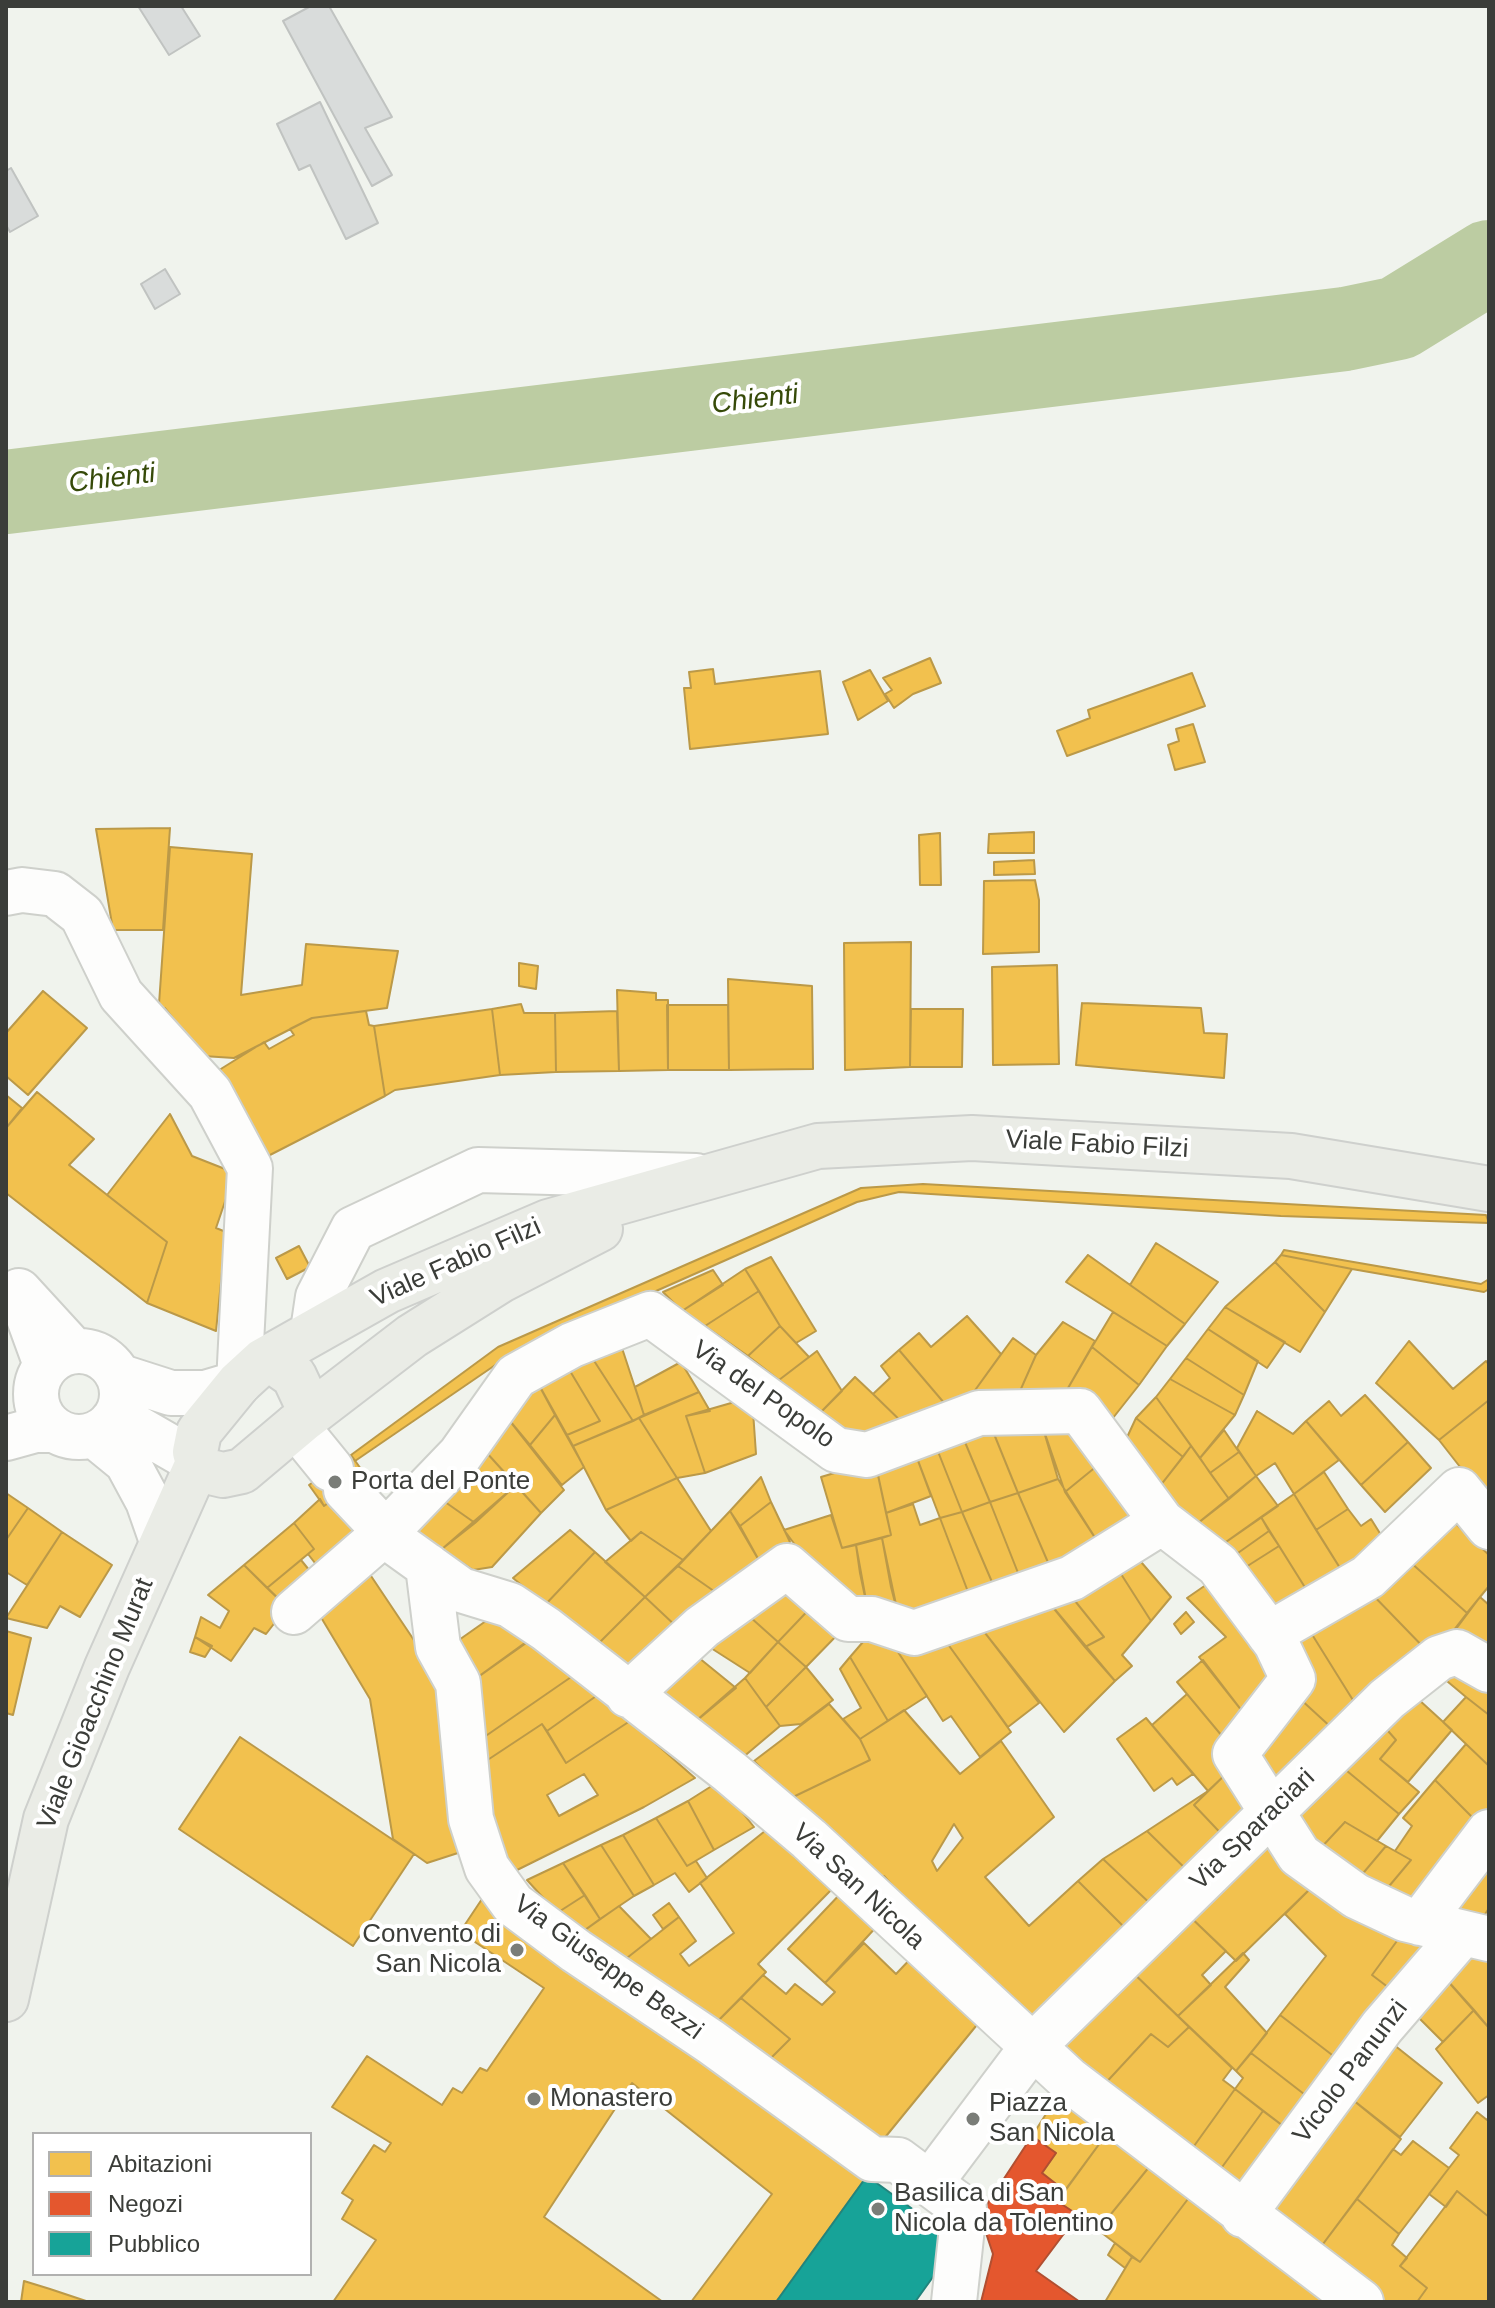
<!DOCTYPE html>
<style>
body{margin:0}
#map{position:relative;width:1495px;height:2308px;overflow:hidden;background:#f0f3ed;font-family:Arial,sans-serif}
canvas{display:block}
.frame{position:absolute;inset:0;border:8px solid #3b3d39;pointer-events:none}
.legend{position:absolute;left:32px;top:2132px;width:280px;height:144px;box-sizing:border-box;background:#fff;border:2px solid #b1b1b0;margin:0;padding:10px 14px;list-style:none;font-size:24px;color:#3b3d39}
.legend li{display:flex;align-items:center;gap:16px;height:40px}
.legend b{width:40px;border:2px solid #b1b1b0}
</style>
<div id="map">
<canvas width="1495" height="2308"></canvas>
<div class="frame"></div>
<ul class="legend">
<li><b style="height:22px;background:#f2c14e"></b>Abitazioni</li>
<li><b style="height:22px;background:#e4572e"></b>Negozi</li>
<li><b style="height:22px;background:#17a398"></b>Pubblico</li>
</ul>
</div>
<script>
const ctx = document.querySelector('canvas').getContext('2d');
ctx.lineJoin = 'round';
function fillPath(path, color) {
  ctx.fillStyle = color;
  ctx.fill(path, 'evenodd');
}
function toPath(rows) {
  const path = new Path2D();
  for (const r of rows) {
    if (r.length === 3) {
      path.moveTo(r[0] + r[2], r[1]);
      path.arc(r[0], r[1], r[2], 0, 2 * Math.PI);
      continue;
    }
    path.moveTo(r[0], r[1]);
    for (let i = 2; i < r.length; i += 2) path.lineTo(r[i], r[i + 1]);
  }
  return path;
}
function strokePath(path, color, width, dash) {
  ctx.strokeStyle = color;
  ctx.lineWidth = width;
  ctx.lineCap = dash ? 'butt' : 'round';
  ctx.setLineDash(dash || []);
  ctx.stroke(path);
}
function drawText(font, color, halo, rows, align = 'center') {
  ctx.font = font + ' Arial,sans-serif';
  ctx.lineWidth = 8;
  ctx.setLineDash([]);
  ctx.textBaseline = 'middle';
  ctx.strokeStyle = halo;
  ctx.fillStyle = color;
  for (const [text, x, y, turn = 0] of rows) {
    ctx.save();
    ctx.translate(x, y);
    ctx.rotate((+turn || 0) * Math.PI / 180);
    ctx.textAlign = isNaN(turn) ? turn : align;
    if (halo) ctx.strokeText(text, 0, 0);
    ctx.fillText(text, 0, 0);
    ctx.restore();
  }
}
const homes = toPath([
 [930,658,941,683,913,694,894,708,885,694,892,690,883,678,930,658],
 [713,669,715,684,820,671,828,734,690,749,684,688,691,688,689,672,713,669],
 [870,670,888,701,858,720,843,682,870,670],
 [1192,673,1205,706,1067,756,1057,731,1090,718,1088,710,1192,673],
 [1193,724,1205,762,1175,770,1168,745,1179,741,1176,729,1193,724],
 [170,828,163,930,113,930,96,829,170,828],
 [1034,832,1034,853,988,853,989,834,1034,832],
 [940,833,941,885,920,885,919,835,940,833],
 [170,847,252,854,241,995,302,985,306,944,398,951,387,1008,312,1018,234,1058,203,1056,165,1008,158,1013,154,1006,159,1004,170,847],
 [1034,860,1035,874,994,875,994,862,1034,860],
 [1035,880,1039,900,1039,952,983,954,984,881,1035,880],
 [911,942,910,1067,845,1070,844,943,911,942],
 [519,963,538,966,536,989,519,986,519,963],
 [1057,965,1059,1064,993,1065,992,967,1057,965],
 [728,979,812,986,813,1069,729,1070,728,979],
 [617,990,656,993,656,1000,668,1000,668,1070,619,1071,617,990],
 [43,991,87,1028,28,1095,6,1076,6,1033,43,991],
 [1082,1003,1201,1008,1204,1033,1227,1034,1224,1078,1076,1065,1082,1003],
 [521,1004,524,1013,555,1013,556,1072,500,1075,492,1009,521,1004],
 [667,1005,728,1005,729,1070,668,1070,667,1005],
 [492,1009,500,1075,395,1090,385,1096,374,1026,492,1009],
 [911,1009,963,1009,962,1067,910,1067,911,1009],
 [366,1011,369,1025,374,1026,385,1096,268,1156,241,1103,216,1072,264,1042,269,1049,294,1035,290,1029,312,1018,366,1011],
 [617,1011,619,1071,556,1072,555,1013,617,1011],
 [37,1092,94,1139,69,1165,167,1242,147,1303,6,1193,6,1128,37,1092],
 [6,1095,22,1108,6,1128,6,1095],
 [170,1114,192,1156,225,1169,233,1178,216,1228,226,1232,216,1331,147,1303,167,1242,107,1195,170,1114],
 [923,1184,1486,1215,1489,1223,1281,1216,899,1192,857,1202,507,1357,355,1461,351,1455,498,1347,861,1188,923,1184],
 [1156,1243,1218,1282,1185,1324,1130,1285,1156,1243],
 [299,1246,310,1267,287,1279,276,1258,299,1246],
 [1284,1250,1481,1284,1489,1279,1489,1289,1484,1292,1352,1269,1281,1255,1284,1250],
 [1088,1255,1185,1324,1167,1346,1066,1282,1088,1255],
 [1281,1255,1352,1269,1325,1312,1275,1262,1281,1255],
 [771,1257,816,1331,796,1343,780,1326,745,1269,771,1257],
 [1275,1262,1325,1312,1300,1352,1225,1307,1275,1262],
 [745,1269,759,1291,705,1326,682,1311,745,1269],
 [713,1270,723,1285,682,1311,663,1292,713,1270],
 [759,1291,780,1326,748,1356,705,1326,759,1291],
 [1225,1307,1285,1342,1267,1368,1208,1329,1225,1307],
 [1113,1312,1167,1346,1139,1385,1092,1347,1113,1312],
 [967,1316,1001,1354,973,1393,951,1411,899,1350,919,1333,931,1347,967,1316],
 [1063,1322,1095,1341,1064,1395,1016,1400,1036,1355,1063,1322],
 [780,1326,809,1357,779,1380,748,1356,780,1326],
 [1208,1329,1258,1361,1244,1395,1186,1358,1208,1329],
 [1013,1338,1036,1355,1016,1400,973,1393,1013,1338],
 [1409,1341,1453,1389,1486,1361,1489,1365,1489,1400,1439,1440,1376,1383,1409,1341],
 [621,1345,644,1415,633,1421,589,1353,621,1345],
 [1092,1347,1139,1385,1109,1423,1064,1395,1092,1347],
 [899,1350,951,1411,910,1430,873,1394,890,1378,881,1366,899,1350],
 [817,1351,842,1391,821,1412,779,1380,817,1351],
 [589,1353,633,1421,573,1446,567,1435,600,1421,564,1361,589,1353],
 [1186,1358,1244,1395,1235,1415,1170,1379,1186,1358],
 [564,1361,600,1421,567,1435,534,1376,564,1361],
 [681,1362,699,1392,644,1415,635,1387,681,1362],
 [534,1376,555,1415,530,1445,505,1415,534,1376],
 [855,1377,873,1394,910,1430,861,1443,821,1412,855,1377],
 [1170,1379,1235,1415,1200,1458,1156,1397,1170,1379],
 [699,1392,710,1411,686,1416,705,1473,677,1478,639,1418,699,1392],
 [1365,1395,1408,1442,1361,1485,1306,1421,1329,1401,1341,1416,1365,1395],
 [752,1397,756,1454,705,1473,686,1416,752,1397],
 [1156,1397,1191,1446,1183,1457,1136,1418,1156,1397],
 [1489,1400,1489,1504,1439,1440,1489,1400],
 [1257,1411,1293,1434,1306,1421,1339,1460,1294,1494,1275,1463,1256,1476,1237,1448,1257,1411],
 [505,1415,564,1490,541,1513,486,1452,505,1415],
 [555,1415,584,1467,562,1485,530,1445,555,1415],
 [639,1418,677,1478,606,1510,573,1446,639,1418],
 [1136,1418,1183,1457,1153,1495,1117,1459,1136,1418],
 [1073,1424,1103,1461,1065,1492,1042,1425,1073,1424],
 [1042,1425,1058,1479,1018,1493,992,1429,1042,1425],
 [992,1429,1018,1493,990,1502,962,1435,992,1429],
 [1224,1430,1239,1452,1210,1473,1200,1458,1224,1430],
 [962,1435,990,1502,962,1512,935,1444,962,1435],
 [1408,1442,1431,1468,1385,1512,1361,1485,1408,1442],
 [935,1444,962,1512,940,1518,914,1450,935,1444],
 [1191,1446,1229,1499,1193,1527,1153,1495,1191,1446],
 [914,1450,931,1496,886,1513,875,1461,914,1450],
 [486,1452,516,1485,475,1523,438,1497,486,1452],
 [1239,1452,1256,1476,1229,1499,1210,1473,1239,1452],
 [351,1455,366,1476,324,1506,309,1485,351,1455],
 [875,1461,891,1535,842,1548,821,1477,875,1461],
 [1103,1461,1142,1510,1101,1547,1065,1492,1103,1461],
 [1324,1472,1348,1509,1316,1530,1294,1494,1324,1472],
 [1256,1476,1278,1506,1216,1549,1193,1527,1256,1476],
 [761,1477,771,1502,740,1526,730,1511,761,1477],
 [677,1478,711,1531,683,1560,641,1532,631,1541,606,1510,677,1478],
 [1058,1479,1101,1547,1053,1574,1018,1493,1058,1479],
 [516,1485,541,1513,492,1567,473,1570,442,1549,516,1485],
 [6,1493,28,1508,6,1540,6,1493],
 [1018,1493,1053,1574,1024,1588,990,1502,1018,1493],
 [1294,1494,1345,1576,1311,1597,1261,1517,1294,1494],
 [438,1497,475,1523,442,1549,410,1527,438,1497],
 [320,1499,324,1506,334,1499,370,1537,325,1576,308,1554,314,1549,294,1523,320,1499],
 [771,1502,790,1542,761,1564,740,1526,771,1502],
 [990,1502,1024,1588,998,1596,962,1512,990,1502],
 [913,1504,920,1525,940,1518,973,1605,898,1614,882,1538,891,1535,886,1513,913,1504],
 [28,1508,62,1532,27,1585,6,1572,6,1540,28,1508],
 [1348,1509,1361,1526,1371,1519,1386,1543,1345,1576,1316,1530,1348,1509],
 [730,1511,761,1564,721,1596,678,1566,730,1511],
 [962,1512,998,1596,973,1605,940,1518,962,1512],
 [831,1515,842,1548,856,1545,868,1611,807,1561,784,1530,831,1515],
 [1261,1517,1269,1531,1228,1560,1216,1549,1261,1517],
 [1454,1522,1489,1555,1489,1586,1467,1613,1409,1561,1454,1522],
 [294,1523,314,1549,267,1588,244,1565,294,1523],
 [570,1530,595,1552,545,1605,513,1578,570,1530],
 [1269,1531,1279,1546,1238,1572,1228,1560,1269,1531],
 [62,1532,112,1565,80,1617,60,1606,47,1628,6,1618,62,1532],
 [641,1532,683,1560,645,1597,605,1562,641,1532],
 [882,1538,891,1587,898,1614,868,1611,860,1573,856,1545,882,1538],
 [1279,1546,1311,1597,1264,1611,1238,1572,1279,1546],
 [1130,1549,1171,1597,1151,1621,1114,1563,1130,1549],
 [595,1552,645,1597,596,1646,545,1605,595,1552],
 [301,1560,318,1581,287,1607,267,1588,301,1560],
 [1409,1561,1467,1613,1433,1657,1368,1590,1409,1561],
 [1114,1563,1151,1621,1122,1655,1132,1666,1115,1681,1085,1647,1104,1637,1067,1591,1114,1563],
 [363,1564,444,1685,461,1852,427,1863,393,1839,370,1699,313,1604,363,1564],
 [244,1565,287,1607,266,1634,254,1628,231,1661,195,1637,201,1617,220,1628,229,1611,208,1595,244,1565],
 [678,1566,721,1596,679,1629,645,1597,678,1566],
 [783,1578,818,1600,778,1642,740,1608,783,1578],
 [1216,1578,1282,1686,1249,1720,1199,1657,1226,1637,1187,1598,1216,1578],
 [1368,1590,1433,1657,1392,1685,1382,1674,1356,1705,1308,1628,1368,1590],
 [1067,1591,1104,1637,1085,1647,1047,1600,1067,1591],
 [645,1597,679,1629,630,1678,596,1646,645,1597],
 [1480,1597,1489,1605,1489,1652,1447,1641,1480,1597],
 [818,1600,842,1630,806,1667,778,1642,818,1600],
 [1047,1600,1115,1681,1064,1732,978,1624,1047,1600],
 [740,1608,778,1642,750,1673,700,1641,740,1608],
 [1186,1612,1194,1622,1181,1634,1174,1624,1186,1612],
 [493,1616,529,1641,464,1687,449,1647,493,1616],
 [978,1624,1039,1703,1008,1727,942,1636,978,1624],
 [875,1628,896,1649,927,1696,888,1721,850,1657,875,1628],
 [1308,1628,1356,1705,1334,1730,1298,1697,1283,1643,1308,1628],
 [6,1631,31,1638,13,1715,6,1713,6,1631],
 [942,1636,1011,1732,980,1757,951,1716,943,1721,896,1649,942,1636],
 [195,1637,212,1646,205,1657,190,1652,195,1637],
 [533,1637,574,1675,477,1742,464,1687,533,1637],
 [778,1642,806,1667,766,1707,745,1678,778,1642],
 [688,1649,736,1688,689,1727,647,1692,688,1649],
 [850,1657,888,1721,860,1739,843,1719,861,1708,840,1669,850,1657],
 [1203,1660,1249,1720,1227,1742,1177,1682,1203,1660],
 [806,1667,833,1700,801,1724,780,1726,766,1707,806,1667],
 [1435,1671,1489,1674,1489,1715,1466,1697,1435,1671],
 [574,1675,599,1694,547,1731,542,1724,480,1765,477,1742,574,1675],
 [745,1678,780,1726,735,1764,689,1727,745,1678],
 [599,1694,630,1721,566,1763,547,1731,599,1694],
 [1187,1694,1227,1742,1228,1772,1208,1791,1152,1725,1187,1694],
 [1298,1697,1334,1730,1281,1790,1250,1754,1298,1697],
 [1466,1697,1489,1715,1489,1766,1443,1722,1466,1697],
 [1418,1699,1452,1730,1408,1782,1380,1759,1396,1740,1381,1723,1418,1699],
 [829,1704,860,1739,870,1760,791,1798,754,1761,829,1704],
 [904,1710,960,1774,1001,1741,1054,1817,985,1877,1029,1926,1078,1881,1131,1934,1036,2033,928,1926,884,1876,872,1885,791,1798,870,1760,860,1739,904,1710],
 [954,1824,963,1838,937,1871,932,1861,954,1824],
 [1146,1718,1193,1774,1177,1785,1172,1778,1154,1791,1117,1739,1146,1718],
 [630,1721,695,1778,644,1807,507,1875,480,1765,542,1724,566,1763,630,1721],
 [584,1774,598,1795,559,1816,547,1795,584,1774],
 [1381,1723,1396,1740,1380,1759,1419,1792,1399,1814,1341,1766,1381,1723],
 [240,1737,414,1854,353,1946,179,1829,240,1737],
 [1466,1744,1489,1766,1489,1812,1478,1823,1435,1780,1466,1744],
 [1341,1766,1399,1814,1377,1841,1345,1822,1317,1852,1290,1819,1341,1766],
 [1228,1772,1262,1809,1230,1843,1194,1805,1228,1772],
 [1435,1780,1478,1823,1412,1906,1385,1891,1411,1860,1395,1851,1412,1826,1403,1818,1435,1780],
 [718,1782,754,1827,714,1850,688,1801,718,1782],
 [1208,1791,1194,1805,1230,1843,1194,1877,1147,1831,1208,1791],
 [688,1801,714,1850,687,1866,656,1818,688,1801],
 [656,1818,687,1866,696,1861,707,1878,689,1892,675,1873,654,1885,623,1835,656,1818],
 [1345,1822,1386,1846,1354,1884,1317,1852,1345,1822],
 [775,1823,836,1885,758,1964,766,1972,709,2030,618,1965,679,1917,696,1941,680,1954,689,1966,734,1933,700,1883,775,1823],
 [1147,1831,1194,1877,1157,1910,1103,1859,1147,1831],
 [1268,1833,1315,1884,1236,1961,1183,1910,1268,1833],
 [623,1835,654,1885,634,1896,601,1845,623,1835],
 [601,1845,634,1896,600,1919,563,1863,601,1845],
 [1386,1846,1411,1860,1385,1891,1354,1884,1386,1846],
 [1103,1859,1157,1910,1131,1934,1078,1881,1103,1859],
 [563,1863,585,1895,557,1913,527,1880,563,1863],
 [1474,1866,1489,1873,1489,1908,1477,1927,1441,1918,1474,1866],
 [1315,1884,1405,1930,1372,1975,1397,1994,1340,2061,1280,2015,1326,1956,1285,1914,1315,1884],
 [843,1891,878,1925,825,1983,788,1949,843,1891],
 [585,1895,600,1919,578,1935,557,1913,585,1895],
 [482,1899,834,2146,867,2176,776,2302,691,2302,772,2194,632,2083,544,2217,663,2302,333,2302,376,2240,342,2219,353,2200,342,2193,374,2145,385,2152,391,2143,332,2107,367,2056,442,2105,453,2088,462,2093,480,2068,487,2071,544,1988,460,1932,482,1899],
 [669,1903,679,1917,663,1929,653,1915,669,1903],
 [619,1906,651,1939,618,1965,578,1935,619,1906],
 [1183,1910,1226,1951,1202,1975,1211,1985,1178,2016,1126,1966,1183,1910],
 [1405,1930,1432,1951,1397,1994,1372,1975,1405,1930],
 [864,1943,896,1974,917,1952,985,2015,878,2146,759,2070,790,2039,741,1998,763,1975,786,1994,795,1984,822,2005,835,1992,825,1983,864,1943],
 [1461,1946,1489,1952,1489,2028,1438,1970,1461,1946],
 [1243,1953,1249,1960,1225,1987,1267,2033,1236,2071,1178,2016,1243,1953],
 [1126,1966,1189,2027,1168,2047,1151,2034,1101,2088,1052,2042,1126,1966],
 [1438,1970,1474,2010,1443,2042,1406,2005,1438,1970],
 [741,1998,790,2039,759,2070,709,2030,741,1998],
 [1474,2010,1489,2028,1489,2095,1478,2103,1436,2049,1474,2010],
 [1280,2015,1340,2061,1313,2101,1251,2053,1280,2015],
 [1189,2027,1232,2068,1223,2080,1235,2089,1189,2153,1101,2088,1151,2034,1168,2047,1189,2027],
 [1384,2037,1442,2083,1400,2137,1343,2092,1384,2037],
 [1251,2053,1313,2101,1291,2132,1235,2089,1243,2078,1236,2071,1251,2053],
 [1235,2089,1263,2111,1217,2174,1189,2153,1235,2089],
 [1060,2092,1111,2128,1065,2191,1042,2173,1056,2153,1032,2136,1060,2092],
 [1343,2092,1401,2139,1317,2252,1258,2204,1343,2092],
 [1263,2111,1291,2132,1248,2195,1217,2174,1263,2111],
 [1477,2112,1487,2120,1489,2117,1489,2217,1457,2191,1446,2207,1429,2194,1459,2155,1450,2148,1477,2112],
 [1111,2128,1154,2161,1098,2230,1057,2201,1111,2128],
 [1413,2141,1449,2168,1399,2234,1357,2199,1393,2149,1401,2155,1413,2141],
 [1154,2161,1191,2195,1140,2262,1098,2230,1154,2161],
 [1457,2191,1489,2217,1489,2302,1417,2302,1427,2288,1400,2266,1457,2191],
 [1191,2195,1335,2302,1105,2302,1132,2257,1140,2262,1191,2195],
 [1357,2199,1399,2234,1392,2245,1407,2258,1400,2266,1427,2288,1417,2302,1382,2302,1317,2252,1357,2199],
 [1115,2243,1132,2257,1125,2268,1108,2255,1115,2243],
 [24,2281,50,2289,89,2302,21,2302,24,2281]
]);
const shops = toPath([
 [1032,2136,1056,2153,1042,2173,1065,2191,1057,2201,1078,2215,1036,2271,1080,2302,981,2302,993,2254,980,2215,1032,2136]
]);
const public = toPath([
 [867,2176,958,2242,915,2302,776,2302,867,2176]
]);
const river = toPath([
 [6,492,1345,329,1398,318,1489,262]
]);
const building = toPath([
 [138,6,181,6,200,36,169,55,138,6],
 [311,6,329,6,392,117,365,128,392,175,372,186,283,21,311,6],
 [320,102,378,223,346,239,310,165,299,170,277,124,320,102],
 [11,168,38,216,10,232,6,225,6,171,11,168],
 [165,269,180,294,155,309,141,284,165,269]
]);
const minor = toPath([
 [6,893,22,890,55,894,82,915,121,995,210,1093,250,1168,239,1383,205,1393,171,1393,118,1376],
 [313,1331,318,1297,353,1229,478,1170,696,1176],
 [79,1394,43],
 [46,1365,19,1291,74,1351],
 [112,1421,132,1425,198,1463],
 [296,1426,331,1469],
 [94,1435,127,1462,148,1501,162,1541],
 [6,1438,35,1430,55,1430],
 [346,1490,397,1544,461,1590,510,1605,546,1629,730,1772,809,1839,1068,2079,1361,2302],
 [428,1566,438,1647,458,1683,471,1819,487,1868,513,1904,576,1951,711,2042,872,2159,898,2160,964,2209,954,2302],
 [294,1612,386,1532,460,1455,516,1376,572,1345,650,1314,836,1450,867,1455,979,1413,1080,1411,1162,1522,1218,1565,1276,1643,1293,1679,1235,1754,1299,1855,1356,1896,1405,1919,1489,1939],
 [1269,1634,1368,1577,1459,1490,1489,1527],
 [628,1695,702,1627,787,1566,848,1619,872,1619,914,1633,1072,1578,1162,1522],
 [1420,1923,1489,1832],
 [930,2183,1033,2046,1387,1699,1439,1658,1457,1652,1489,1670],
 [1243,2215,1382,2027,1463,1933]
]);
const major = toPath([
 [263,1361,274,1362,294,1376,308,1406,305,1418,242,1471,223,1475,206,1471,198,1463,195,1452,199,1432,239,1383,263,1361,387,1291,548,1222,818,1146,972,1138,1291,1156,1489,1189],
 [305,1418,412,1336,501,1280,600,1229],
 [6,1999,46,1819,107,1667,198,1463]
]);
const markers = [
 [335,1482,8,"#7a7d78"],
 [517,1950,8,"#7a7d78"],
 [534,2099,8,"#7a7d78"],
 [973,2119,8,"#7a7d78"],
 [878,2209,8,"#7a7d78"]
];
const streetNames = [
 ["Viale Fabio Filzi",1097,1145,3],
 ["Viale Fabio Filzi",456,1263,-24],
 ["Via del Popolo",763,1395,35],
 ["Viale Gioacchino Murat",96,1704,-68],
 ["Via Sparaciari",1253,1830,-44],
 ["Via San Nicola",858,1887,43],
 ["Via Giuseppe Bezzi",608,1968,36],
 ["Vicolo Panunzi",1351,2072,-53]
];
const poiNames = [
 ["Porta del Ponte",351,1482],
 ["Convento di",501,1935,"right"],
 ["San Nicola",501,1965,"right"],
 ["Monastero",550,2099],
 ["Piazza",989,2104],
 ["San Nicola",989,2134],
 ["Basilica di San",894,2194],
 ["Nicola da Tolentino",894,2224]
];
const waterNames = [
 ["Chienti",755,400,-7],
 ["Chienti",112,479,-7]
];
fillPath(homes, '#f2c14e');
strokePath(homes, '#bb9948', 2);
fillPath(shops, '#e4572e');
strokePath(shops, '#b14f31', 2);
fillPath(public, '#17a398');
strokePath(public, '#22847c', 2);
strokePath(river, '#bccca2', 84);
fillPath(building, '#d9dcdb');
strokePath(building, '#c0c3c1', 2);
strokePath(minor, '#ced0cb', 48);
strokePath(major, '#ced0cd', 48);
strokePath(minor, '#fdfdfc', 44);
strokePath(major, '#eaece6', 44);
for (const [x, y, r, color] of markers) {
  const dot = new Path2D();
  dot.arc(x, y, r, 0, 2 * Math.PI);
  ctx.fillStyle = color;
  ctx.fill(dot);
  strokePath(dot, '#fff', 3);
}
drawText('26px', '#3b3d39', '#fff', streetNames);
drawText('26px', '#3b3d39', '#fff', poiNames, 'left');
drawText('italic 28px', '#364a09', '#fff', waterNames);
</script>
